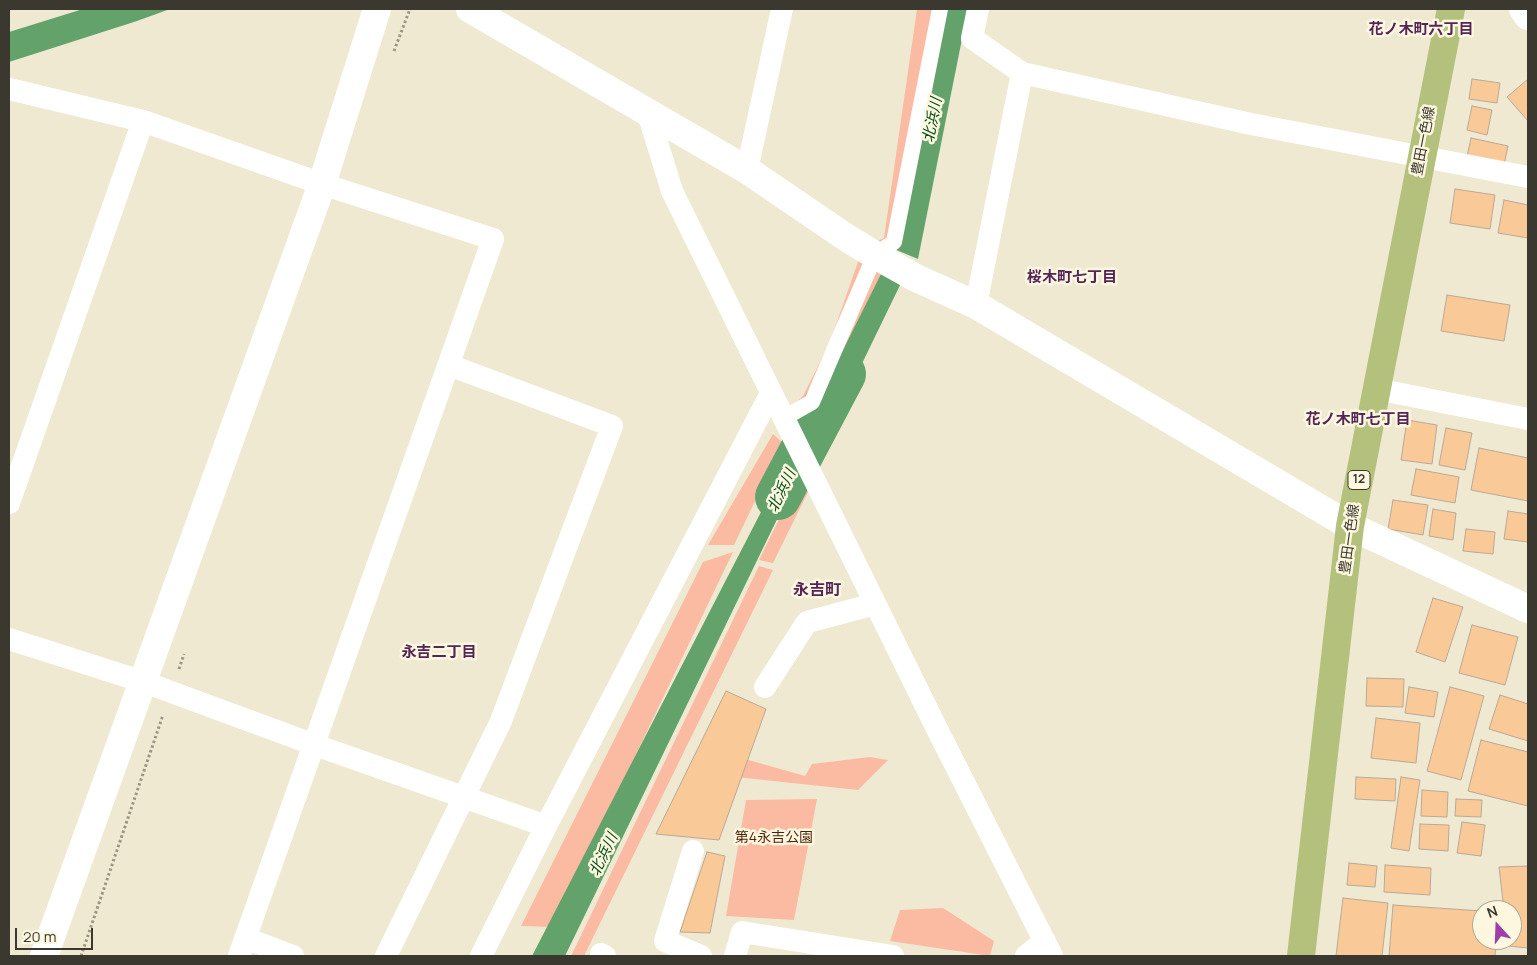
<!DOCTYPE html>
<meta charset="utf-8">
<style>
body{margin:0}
#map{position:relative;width:1537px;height:965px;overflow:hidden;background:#efe9d2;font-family:Manrope,sans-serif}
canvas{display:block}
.frame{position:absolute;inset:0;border:10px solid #3b382f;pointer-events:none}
.north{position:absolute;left:1472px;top:900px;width:50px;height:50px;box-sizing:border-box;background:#fdf7e0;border:1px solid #afab99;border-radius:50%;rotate:340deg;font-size:14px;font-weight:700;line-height:20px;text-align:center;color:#3b382f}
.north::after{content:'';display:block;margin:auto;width:18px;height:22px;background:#9f3ea6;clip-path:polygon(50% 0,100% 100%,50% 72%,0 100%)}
.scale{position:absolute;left:15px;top:928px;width:78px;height:22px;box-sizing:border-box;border:2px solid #3b382f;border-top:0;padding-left:6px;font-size:15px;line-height:18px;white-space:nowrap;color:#3b382f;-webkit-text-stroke:4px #fdf7e0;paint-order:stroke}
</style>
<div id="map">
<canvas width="1537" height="965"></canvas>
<div class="frame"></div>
<div class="north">N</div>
<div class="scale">20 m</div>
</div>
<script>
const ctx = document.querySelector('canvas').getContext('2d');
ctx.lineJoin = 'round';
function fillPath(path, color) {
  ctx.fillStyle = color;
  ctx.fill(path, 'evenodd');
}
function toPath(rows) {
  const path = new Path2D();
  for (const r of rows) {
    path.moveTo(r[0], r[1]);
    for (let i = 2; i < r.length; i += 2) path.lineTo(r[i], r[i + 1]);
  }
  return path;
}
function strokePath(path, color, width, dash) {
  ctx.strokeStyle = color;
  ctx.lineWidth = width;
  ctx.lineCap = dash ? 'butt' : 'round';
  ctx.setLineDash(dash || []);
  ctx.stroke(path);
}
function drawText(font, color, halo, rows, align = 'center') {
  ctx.font = font + ' Manrope,"Noto Sans JP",sans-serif';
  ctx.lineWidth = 5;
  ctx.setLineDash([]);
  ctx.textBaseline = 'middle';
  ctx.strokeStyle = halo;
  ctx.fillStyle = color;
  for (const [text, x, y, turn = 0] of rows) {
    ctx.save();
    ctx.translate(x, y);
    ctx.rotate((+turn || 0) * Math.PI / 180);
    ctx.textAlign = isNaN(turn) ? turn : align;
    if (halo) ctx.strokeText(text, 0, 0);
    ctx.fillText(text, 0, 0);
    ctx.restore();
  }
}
const green = toPath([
 [917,9,943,9,894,249,871,244,884,238],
 [860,256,883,272,810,419,793,428,784,413,803,396,830,342],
 [773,434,783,443,734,545,708,545],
 [797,483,809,490,773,563,759,560],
 [733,552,553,927,521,926,703,562],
 [759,566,773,570,584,956,571,956],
 [870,757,888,760,858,790,736,777,745,759,805,776,812,764],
 [817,799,794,920,726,916,746,800],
 [943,908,994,941,990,956,890,941,900,910]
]);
const water = toPath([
 [83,9,170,9,137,21,9,62,9,32],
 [943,9,968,9,918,259,894,249],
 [882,272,903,279,822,446,809,418],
 [793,450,799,474,565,956,532,956]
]);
const river = toPath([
 [778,497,843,374]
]);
const building = toPath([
 [1472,79,1500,83,1497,103,1469,99,1472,79],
 [1528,79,1528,121,1507,97,1528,79],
 [1472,106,1492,110,1487,135,1467,130,1472,106],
 [1471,138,1508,146,1504,165,1467,157,1471,138],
 [1455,189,1495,195,1490,229,1450,223,1455,189],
 [1504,200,1528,205,1528,238,1498,233,1504,200],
 [1447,295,1510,305,1504,341,1441,331,1447,295],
 [1407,420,1437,425,1432,464,1401,460,1407,420],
 [1446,428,1472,433,1465,470,1439,465,1446,428],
 [1479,448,1528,458,1528,501,1471,490,1479,448],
 [1416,469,1459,477,1455,503,1411,495,1416,469],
 [1393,500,1428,505,1423,535,1388,529,1393,500],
 [1433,509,1456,513,1453,540,1429,536,1433,509],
 [1508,511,1528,514,1528,542,1504,539,1508,511],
 [1466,529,1495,532,1493,554,1463,551,1466,529],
 [1433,598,1463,607,1445,662,1416,652,1433,598],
 [1472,625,1518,637,1505,685,1459,673,1472,625],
 [1367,678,1404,679,1403,707,1366,706,1367,678],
 [1409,687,1438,692,1434,717,1405,713,1409,687],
 [1450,687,1484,696,1461,780,1427,771,1450,687],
 [726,691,766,709,719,840,656,834,726,691],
 [1500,695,1528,704,1528,741,1489,729,1500,695],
 [1376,718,1420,723,1416,763,1371,758,1376,718],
 [1481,740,1528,752,1528,806,1468,791,1481,740],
 [1356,777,1396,779,1395,801,1355,799,1356,777],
 [1401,777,1420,780,1409,851,1391,848,1401,777],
 [1422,790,1448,792,1447,817,1421,816,1422,790],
 [1456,799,1482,800,1481,817,1455,816,1456,799],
 [1462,822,1485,825,1481,856,1457,853,1462,822],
 [1420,824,1449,825,1448,851,1419,849,1420,824],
 [707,852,725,856,710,933,680,932,707,852],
 [1349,863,1377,866,1375,887,1347,885,1349,863],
 [1385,865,1431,868,1430,895,1384,892,1385,865],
 [1528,866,1528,948,1508,946,1508,940,1512,940,1512,910,1504,910,1499,867,1528,866],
 [1343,898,1388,903,1382,956,1336,956,1343,898],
 [1393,905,1482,911,1482,940,1496,940,1495,956,1389,956,1393,905]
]);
const path = toPath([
 [394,51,410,9],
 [179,669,184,654],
 [81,956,163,715]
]);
const pedestrian = toPath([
 [784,418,812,402,875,255,894,242,940,9]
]);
const minor = toPath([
 [978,9,972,38,1022,73,1251,124,1528,177],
 [9,89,143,121,322,184,493,239,239,956],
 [648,113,672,191,937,729,1052,956],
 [747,170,782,9],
 [976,305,1022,73],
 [1376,389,1528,419],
 [9,503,143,121],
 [9,639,144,682,315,745,546,826],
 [765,687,807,622,875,604],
 [693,851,665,941,701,956],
 [245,938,293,956],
 [601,954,605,956],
 [386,956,501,721,612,426,449,365],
 [481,956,546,826,771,393],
 [735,956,742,932,893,956],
 [1026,956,1045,941]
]);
const tertiary = toPath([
 [470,9,747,170,847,238,875,255,916,278,976,305,1350,526,1528,609],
 [1523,9,1528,16],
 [44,956,322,184,377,9]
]);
const primary = toPath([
 [1301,956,1350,526,1451,9]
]);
const shields = [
 [1359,480,22]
];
const shieldNames = [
 ["12",1359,480]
];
const streetNames = [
 ["豊田一色線",1424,141,-79],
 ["豊田一色線",1350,539,-82]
];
const parkNames = [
 ["第4永吉公園",774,838]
];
const neighbourhoodNames = [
 ["花ノ木町六丁目",1421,30],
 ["桜木町七丁目",1072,278],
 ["花ノ木町七丁目",1358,420],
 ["永吉二丁目",439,653]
];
const waterNames = [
 ["北浜川",933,120,-79],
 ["北浜川",782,491,-64],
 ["北浜川",604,855,-64]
];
const quarterNames = [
 ["永吉町",817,591]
];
fillPath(green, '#fabba2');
fillPath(water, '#63a36b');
strokePath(river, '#63a36b', 46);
fillPath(building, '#f9ca97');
strokePath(building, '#b9a897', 1);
strokePath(path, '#9a9685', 3, [2.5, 2.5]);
strokePath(pedestrian, '#fff', 16);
strokePath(minor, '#fff', 22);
strokePath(tertiary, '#fff', 28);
strokePath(primary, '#b3c17c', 28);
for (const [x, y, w] of shields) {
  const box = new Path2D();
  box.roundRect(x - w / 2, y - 9.5, w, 19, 4);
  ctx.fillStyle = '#fdf7e0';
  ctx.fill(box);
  strokePath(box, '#3b382f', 1);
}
drawText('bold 12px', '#3b382f', null, shieldNames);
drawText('14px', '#3b382f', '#fdf7e0', streetNames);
drawText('14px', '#4f1e06', '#fdf7e0', parkNames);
drawText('bold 15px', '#542557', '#fdf7e0', neighbourhoodNames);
drawText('italic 15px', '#004d17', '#fdf7e0', waterNames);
drawText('bold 16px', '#542557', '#fdf7e0', quarterNames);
</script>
